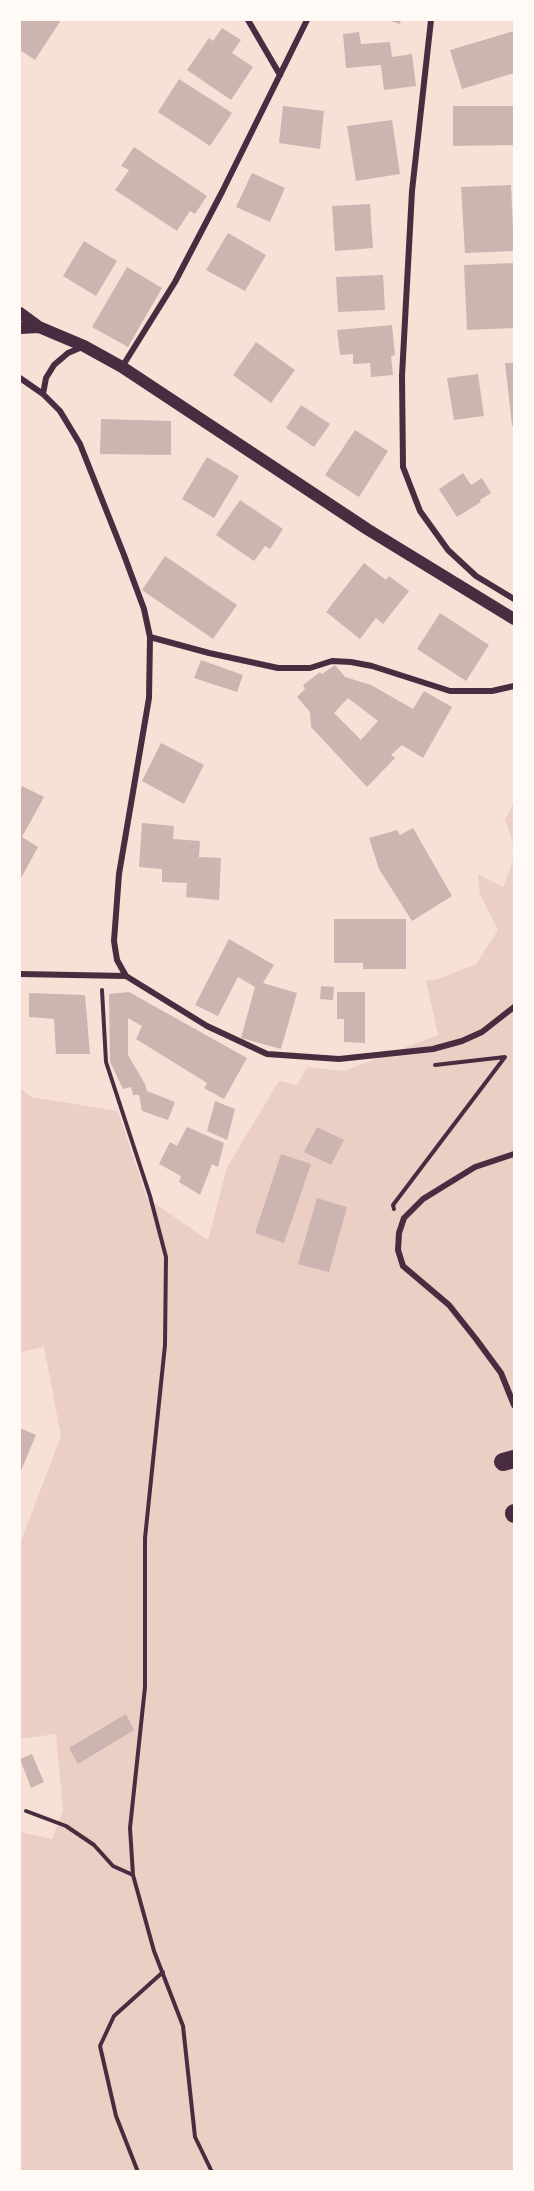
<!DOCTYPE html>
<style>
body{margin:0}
#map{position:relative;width:534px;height:2191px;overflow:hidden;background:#f7e1d7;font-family:Jost,sans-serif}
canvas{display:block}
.frame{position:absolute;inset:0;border:21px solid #fffaf5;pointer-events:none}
</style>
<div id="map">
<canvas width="534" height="2191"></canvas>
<div class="frame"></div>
</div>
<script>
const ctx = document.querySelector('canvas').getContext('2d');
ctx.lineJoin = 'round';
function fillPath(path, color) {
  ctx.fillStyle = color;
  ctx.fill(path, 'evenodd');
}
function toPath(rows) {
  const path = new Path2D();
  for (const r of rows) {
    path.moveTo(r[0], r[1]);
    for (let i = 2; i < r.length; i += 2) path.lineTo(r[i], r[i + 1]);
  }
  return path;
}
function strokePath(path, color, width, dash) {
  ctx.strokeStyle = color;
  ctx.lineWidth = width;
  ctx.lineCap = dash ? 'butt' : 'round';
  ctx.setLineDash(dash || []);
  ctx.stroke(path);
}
const green = toPath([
 [514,802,514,846,505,820],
 [514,859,514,2171,20,2171,20,1832,52,1839,63,1811,56,1734,20,1739,21,1541,61,1436,44,1347,20,1352,20,1088,31,1097,118,1111,147,1198,208,1240,227,1167,279,1081,297,1085,307,1067,344,1071,438,1035,426,981,438,979,476,964,498,930,480,895,478,874,503,887]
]);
const building = toPath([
 [20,20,61,20,35,60,20,50],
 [387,20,401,20,400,24],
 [222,28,241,40,232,53,253,67,231,100,187,70,209,38,213,41],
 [514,31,514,73,462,89,450,50],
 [359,32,361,44,390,42,392,57,412,54,416,86,384,90,381,65,346,68,343,34],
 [179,79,232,113,210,146,158,112],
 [283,106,324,111,320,149,279,143],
 [453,106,514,106,514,145,453,146],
 [392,120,400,174,356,181,347,126],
 [134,147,207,196,195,214,190,211,177,231,115,190,129,170,121,166],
 [252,173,285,188,270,222,236,207],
 [511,185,514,251,465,253,461,187],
 [370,204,373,248,335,251,332,206],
 [228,233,266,255,245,291,206,270],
 [84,241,117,261,96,296,63,276],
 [514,263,514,328,467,330,464,265],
 [127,267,162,288,128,347,92,327],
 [383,275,385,310,338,312,336,277],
 [392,325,395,355,391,356,393,375,371,377,370,363,353,364,353,354,340,355,337,330],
 [256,342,295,370,271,403,233,375],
 [505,363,514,363,514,427,512,425],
 [478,374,484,416,454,420,447,378],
 [301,405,330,424,314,447,286,428],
 [101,419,171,421,171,455,100,454],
 [355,430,388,451,359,497,325,475],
 [207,457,239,476,214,518,182,499],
 [463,473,471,485,482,478,491,493,480,500,481,502,457,517,439,489],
 [240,500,283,529,270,549,265,546,254,561,216,535],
 [165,556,237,605,213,639,142,590],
 [364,563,386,580,389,576,409,591,383,624,376,618,360,639,326,612],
 [440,613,489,645,466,681,417,649],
 [201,660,243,675,237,692,194,678],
 [335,665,345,677,371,685,413,709,424,691,452,707,423,758,402,745,391,755,395,758,367,787,311,727,310,712,297,697,305,689,303,685,320,672,322,674],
 [348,698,378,721,361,740,334,713],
 [161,743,204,765,184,804,142,781],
 [22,786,44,797,22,837,38,847,20,880,20,790],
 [142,823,174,826,173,839,200,841,199,857,221,858,219,900,186,897,187,883,162,882,162,869,139,867],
 [413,828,452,896,412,921,379,869,369,838,397,830,400,835],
 [334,919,406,919,406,969,363,969,363,963,334,963],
 [229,939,274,965,263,983,297,993,281,1049,241,1038,255,987,238,977,218,1016,195,1005],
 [321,986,334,987,333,1000,320,999],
 [129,992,247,1058,224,1099,204,1088,207,1083,136,1039,142,1026,128,1018,128,1055,145,1084,147,1091,175,1102,168,1120,142,1111,139,1095,133,1095,131,1087,123,1089,110,1062,109,994],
 [337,992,365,992,365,1043,344,1042,344,1019,337,1019],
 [29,993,85,995,90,1054,56,1054,54,1019,29,1017],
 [215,1101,235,1109,227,1140,207,1131],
 [187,1127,224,1143,218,1167,212,1164,200,1195,179,1182,181,1176,159,1164,170,1142,177,1146],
 [317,1127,344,1140,331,1165,304,1152],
 [281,1154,311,1164,284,1243,255,1233],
 [317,1198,347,1207,329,1272,298,1264],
 [20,1428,36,1435,20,1473],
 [126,1714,134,1730,78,1764,69,1748],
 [32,1754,44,1782,31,1788,20,1759]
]);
const path = toPath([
 [102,990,106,1062,150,1196,166,1257,165,1345,145,1538,145,1687,130,1828,133,1875,154,1951,183,2026,195,2137,212,2172],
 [394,1209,393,1205,505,1057,435,1065],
 [26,1811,66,1826,94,1845,113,1866,133,1875],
 [138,2172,116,2116,100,2046,114,2016,163,1972]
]);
const minor = toPath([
 [248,20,280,75],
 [431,20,412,191,402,376,403,467,420,511,448,550,476,576,514,599],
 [122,367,175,282,222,192,307,20],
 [20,378,43,394,60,411,80,444,124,555,144,609,150,637,149,698,119,874,114,941,117,960,126,976,207,1026,267,1054,339,1059,433,1049,462,1041,482,1032,514,1007],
 [43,394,46,378,54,365,68,353,82,347],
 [150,637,209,653,278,668,310,668,332,661,351,662,372,666,450,691,492,691,514,686],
 [20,974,126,976],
 [514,1154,475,1167,423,1199,404,1218,399,1233,398,1250,403,1266,449,1305,476,1339,501,1373,514,1405]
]);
const secondary = toPath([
 [20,313,39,327,84,346,122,367,367,529,514,619],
 [20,328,39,327]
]);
const motorway = toPath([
 [503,1462,514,1459],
 [514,1514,514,1513]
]);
fillPath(green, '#ebcfc5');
fillPath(building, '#ccb4b1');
strokePath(path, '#4a2c40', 4);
strokePath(minor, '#4a2c40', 6);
strokePath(secondary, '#4a2c40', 12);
strokePath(motorway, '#4a2c40', 18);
</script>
